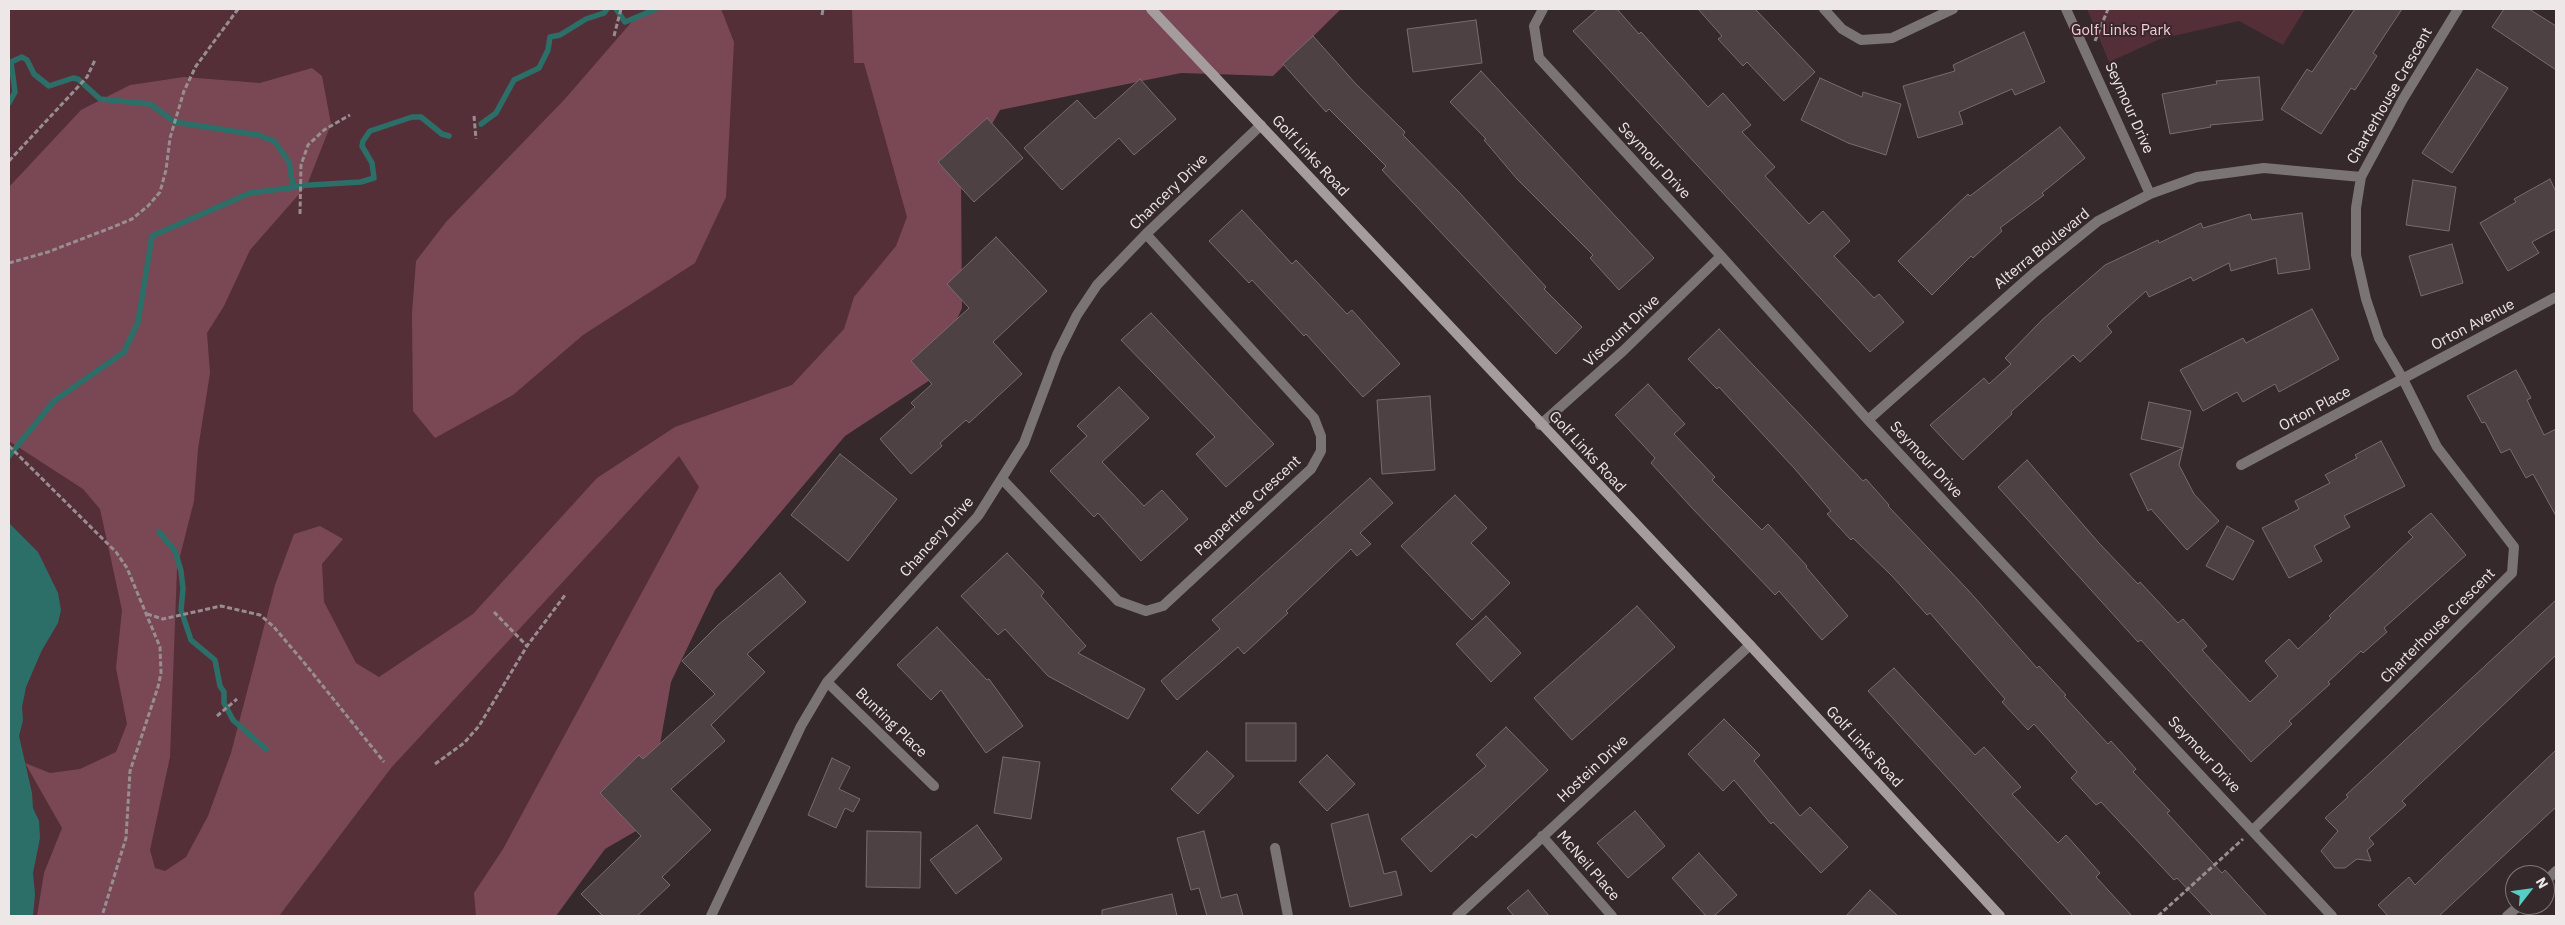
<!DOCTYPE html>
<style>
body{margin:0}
#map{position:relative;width:2565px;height:925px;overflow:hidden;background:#35292c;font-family:"IBM Plex Sans",sans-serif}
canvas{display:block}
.frame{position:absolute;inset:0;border:10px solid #eee7e8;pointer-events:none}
.north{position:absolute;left:2505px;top:865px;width:50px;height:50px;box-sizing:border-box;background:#35292c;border:1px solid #7f7577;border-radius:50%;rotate:60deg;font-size:14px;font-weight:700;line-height:20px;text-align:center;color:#eee7e8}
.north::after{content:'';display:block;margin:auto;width:18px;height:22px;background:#56cec3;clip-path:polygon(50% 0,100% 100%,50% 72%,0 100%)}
</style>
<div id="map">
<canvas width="2565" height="925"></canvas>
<div class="frame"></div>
<div class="north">N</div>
</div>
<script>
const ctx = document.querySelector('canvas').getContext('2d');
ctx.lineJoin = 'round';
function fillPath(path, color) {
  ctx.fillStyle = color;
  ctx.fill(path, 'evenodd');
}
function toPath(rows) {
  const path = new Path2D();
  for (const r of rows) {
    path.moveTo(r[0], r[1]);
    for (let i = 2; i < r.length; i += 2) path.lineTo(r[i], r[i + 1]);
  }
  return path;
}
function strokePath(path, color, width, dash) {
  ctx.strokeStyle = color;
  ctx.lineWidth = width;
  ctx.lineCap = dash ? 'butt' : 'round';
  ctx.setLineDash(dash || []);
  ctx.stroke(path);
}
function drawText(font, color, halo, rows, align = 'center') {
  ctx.font = font + ' "IBM Plex Sans",sans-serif';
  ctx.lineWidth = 4;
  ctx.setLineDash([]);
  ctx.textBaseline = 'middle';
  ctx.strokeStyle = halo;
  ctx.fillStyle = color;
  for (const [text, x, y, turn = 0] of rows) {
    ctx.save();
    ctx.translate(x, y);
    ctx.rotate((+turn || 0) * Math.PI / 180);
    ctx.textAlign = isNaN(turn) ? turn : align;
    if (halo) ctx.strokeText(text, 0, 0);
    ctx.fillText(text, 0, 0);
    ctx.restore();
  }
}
const green = toPath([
 [9,9,1054,9,925,140,934,291,653,648,516,916,9,916],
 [2087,9,2305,9,2283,45,2239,21,2160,39,2109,62]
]);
const forest = toPath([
 [649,9,721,9,734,42,726,197,695,263,583,335,513,395,435,438,413,411,412,313,416,261,446,222,564,100,636,17],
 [852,9,1341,9,1273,76,1181,73,1000,110,961,178,962,308,930,380,845,436,715,590,671,682,652,790,636,831,605,849,556,916,476,916,474,893,503,849,699,487,679,456,391,768,279,916,37,916,44,873,62,828,25,763,50,773,80,769,116,752,127,724,116,668,122,610,100,509,83,489,9,441,9,187,81,110,130,85,184,77,260,83,312,68,322,76,331,124,307,185,250,250,224,306,207,333,210,373,198,449,194,501,177,568,170,757,150,850,155,868,165,871,186,857,208,816,231,753,275,585,294,534,320,526,343,539,322,564,324,602,356,663,379,677,473,614,597,478,675,427,792,385,844,329,854,297,896,246,907,217,864,63,854,63]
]);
const water = toPath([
 [9,523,38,552,58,593,61,610,58,623,42,650,26,687,22,707,23,720,19,736,32,793,33,808,39,821,40,838,33,873,35,894,33,916,9,916]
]);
const stream = toPath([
 [616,9,625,22,656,9],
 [9,103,15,92,11,62,22,57,27,60,34,74,49,86,73,78,78,79,100,99,150,104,175,122,258,135,274,141,289,162,293,186,361,182,374,178,372,163,362,146,363,141,370,131,412,117,421,117,442,134,449,136],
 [481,124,496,113,514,80,539,68,548,50,550,37,560,35,586,19,604,13,607,9],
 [9,456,54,401,124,352,138,322,152,236,250,193,297,187],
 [159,532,175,551,181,571,183,589,181,610,191,640,215,660,220,686,224,692,224,703,233,720,266,749]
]);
const building = toPath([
 [1598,9,1617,9,1639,34,1641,32,1708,107,1723,93,1751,125,1742,132,1775,167,1765,176,1809,224,1823,211,1850,241,1834,256,1874,298,1879,294,1904,322,1870,352,1573,31,1598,9],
 [1698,9,1755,9,1815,72,1784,101,1747,62,1743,66,1718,39,1722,36,1698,9],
 [2355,9,2402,9,2373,53,2377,56,2355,90,2351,88,2321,134,2281,109,2307,69,2312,72,2355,9],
 [2504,9,2529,9,2556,26,2556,70,2492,27,2504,9],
 [1476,20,1482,63,1413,72,1407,29,1476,20],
 [2024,32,2045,82,2015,95,2012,89,1959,112,1963,124,1918,138,1903,86,1955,71,1953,65,2024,32],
 [1313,36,1356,84,1405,132,1403,135,1458,191,1546,287,1544,289,1582,327,1556,354,1382,170,1386,166,1329,109,1326,112,1283,64,1313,36],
 [2477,69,2508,88,2452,173,2422,153,2477,69],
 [1481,71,1654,258,1619,290,1590,258,1593,255,1517,179,1484,140,1486,139,1450,102,1481,71],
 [2259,77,2263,120,2210,125,2211,127,2170,134,2162,94,2217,84,2216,81,2259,77],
 [1820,78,1862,97,1863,92,1901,104,1886,155,1848,143,1801,120,1820,78],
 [1140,79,1176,119,1134,155,1119,138,1062,190,1024,148,1077,100,1095,119,1140,79],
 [987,118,1023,158,974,202,938,162,987,118],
 [2060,127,2085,158,2042,193,2044,195,2000,228,2002,231,1973,258,1971,256,1932,295,1898,261,1968,194,1970,196,2060,127],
 [2550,179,2556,192,2556,229,2532,242,2539,253,2508,271,2480,223,2516,202,2514,199,2550,179],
 [2413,180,2456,187,2449,231,2406,225,2413,180],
 [1242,210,1292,264,1296,260,1347,314,1352,310,1400,364,1363,397,1306,334,1304,336,1252,280,1249,283,1209,241,1242,210],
 [2302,213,2310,269,2278,274,2276,258,2231,271,2229,263,2193,281,2191,277,2149,297,2146,291,2107,326,2112,332,2080,362,2073,355,2011,412,2012,414,1963,460,1930,425,1984,378,1989,384,2011,364,2005,358,2042,320,2105,265,2158,240,2159,243,2201,223,2203,228,2250,214,2252,220,2302,213],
 [996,237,1047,291,993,342,1022,374,969,423,966,420,940,443,942,446,911,474,880,439,915,407,911,403,932,384,911,361,969,308,947,284,996,237],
 [2452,244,2463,283,2421,296,2409,256,2452,244],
 [2312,309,2339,359,2279,392,2275,384,2243,402,2237,392,2203,411,2180,370,2243,338,2246,343,2312,309],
 [1151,313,1274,444,1226,487,1196,454,1215,437,1121,340,1151,313],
 [1719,329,1863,481,1866,479,1889,505,1888,506,1968,590,2037,668,2039,666,2066,695,2064,696,2108,744,2111,741,2136,769,2133,772,2170,811,2167,813,2222,873,2225,870,2267,916,2213,916,2177,878,2174,880,2101,802,2096,805,2071,778,2077,772,2034,724,2028,730,2002,702,2005,699,1930,613,1927,615,1892,576,1853,538,1851,540,1827,514,1831,511,1794,468,1719,387,1717,389,1688,359,1719,329],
 [2516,370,2531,398,2527,400,2544,435,2556,429,2556,516,2533,474,2526,478,2510,449,2501,453,2485,422,2482,423,2467,396,2516,370],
 [1648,384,1685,424,1674,434,1715,477,1712,480,1762,530,1768,524,1807,566,1806,567,1848,616,1822,640,1779,591,1775,595,1692,508,1651,463,1655,458,1615,415,1648,384],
 [1119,387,1149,418,1102,462,1144,506,1162,490,1188,519,1141,561,1098,513,1094,517,1050,471,1087,436,1077,426,1119,387],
 [1430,396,1435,470,1382,474,1377,400,1430,396],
 [2149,402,2191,411,2183,448,2141,439,2149,402],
 [2381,441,2405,486,2344,516,2350,527,2314,546,2322,561,2289,578,2262,528,2299,509,2295,501,2330,483,2325,475,2357,458,2355,455,2381,441],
 [2183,448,2179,465,2194,494,2219,521,2187,550,2151,509,2148,511,2130,474,2183,448],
 [840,454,897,499,848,561,791,515,840,454],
 [2027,460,2099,543,2138,584,2140,582,2178,623,2183,619,2207,646,2202,650,2250,702,2278,676,2265,661,2289,639,2298,649,2331,618,2329,616,2413,537,2408,532,2431,513,2466,555,2384,628,2387,632,2363,653,2361,651,2328,682,2330,684,2289,721,2292,724,2251,762,2141,640,2138,642,1998,487,2027,460],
 [1370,478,1393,503,1360,533,1371,544,1357,556,1351,549,1286,611,1288,613,1244,654,1238,647,1177,700,1161,681,1220,629,1212,620,1370,478],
 [1455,495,1487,528,1471,543,1510,583,1472,620,1401,546,1455,495],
 [2227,526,2254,541,2233,580,2206,566,2227,526],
 [1007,553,1044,592,1041,596,1086,646,1078,653,1145,689,1128,719,1048,676,1005,629,998,635,961,596,1007,553],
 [780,573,806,602,747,654,765,672,711,725,725,741,671,789,711,830,662,877,670,885,637,916,603,916,581,894,641,836,600,793,639,755,643,759,715,694,682,661,718,625,780,573],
 [2556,600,2556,655,2402,801,2406,805,2369,838,2374,844,2367,850,2371,861,2357,859,2345,868,2335,868,2321,851,2338,831,2325,818,2348,797,2346,795,2556,600],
 [1637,606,1675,647,1572,740,1534,698,1637,606],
 [1486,616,1521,653,1491,682,1456,644,1486,616],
 [937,627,987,680,989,679,1023,726,986,753,941,690,931,700,897,665,937,627],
 [1894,668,1975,755,1984,747,2021,787,2012,794,2058,843,2066,835,2100,873,2096,877,2132,916,2073,916,1868,691,1894,668],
 [1724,719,1760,755,1754,761,1800,816,1810,807,1848,847,1821,873,1773,822,1771,824,1734,780,1723,791,1688,754,1724,719],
 [1246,723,1296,723,1296,761,1246,761,1246,723],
 [1506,727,1548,770,1476,838,1472,834,1431,872,1401,839,1486,766,1476,755,1506,727],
 [2556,750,2556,807,2439,916,2388,916,2378,905,2409,877,2415,885,2556,750],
 [1207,751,1234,776,1198,814,1171,789,1207,751],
 [1327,755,1355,784,1327,811,1299,782,1327,755],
 [1003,757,1040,762,1031,819,994,813,1003,757],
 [832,758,850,767,839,789,860,799,853,812,845,808,836,828,808,815,832,758],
 [1635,811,1665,846,1628,878,1597,843,1635,811],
 [1368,814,1384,874,1396,871,1402,895,1350,907,1331,824,1368,814],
 [977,825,1002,859,956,894,930,860,977,825],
 [867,831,921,832,920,888,866,887,867,831],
 [1204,831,1221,898,1237,894,1243,916,1207,916,1199,888,1191,890,1177,838,1204,831],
 [1699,853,1737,895,1714,916,1706,916,1672,878,1699,853],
 [1528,890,1549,916,1514,916,1507,908,1528,890],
 [1870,890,1898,916,1846,916,1870,890],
 [1172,894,1177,916,1102,916,1102,910,1172,894]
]);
const path = toPath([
 [822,15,823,9],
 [614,36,621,9],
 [2095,41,2108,9],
 [474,116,476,139],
 [9,161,76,89,87,77,95,60],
 [300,214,301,165,308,145,324,130,350,115],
 [9,263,48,252,113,227,132,219,148,206,160,192,166,170,170,138,184,91,196,66,238,9],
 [9,446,116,552,127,568,160,647,161,673,158,687,130,771,126,838,102,916],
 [494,612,527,646],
 [147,614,163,619,221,606,260,615,273,626,302,660,384,762],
 [217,716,237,699],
 [435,764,464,743,479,726,527,646,565,595],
 [2158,916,2243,839]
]);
const street = toPath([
 [1543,9,1534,26,1539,58,1721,256,1868,420,2332,916],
 [1824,9,1842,29,1861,40,1892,38,1953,9],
 [2066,9,2150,194],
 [1868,420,2035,272,2098,221,2150,194,2197,177,2264,168,2361,177],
 [1540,425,1623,351,1721,256],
 [2241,465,2556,297],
 [1003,480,1118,601,1146,611,1163,606,1311,469,1321,451,1321,436,1314,418,1146,234],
 [827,682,934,786],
 [2253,830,2512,573,2514,547,2437,447,2403,379,2379,338,2366,299,2356,255,2356,208,2361,177,2403,99,2458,9],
 [1542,836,1612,916],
 [1275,848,1288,916],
 [2545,882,2556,871],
 [711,916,801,726,827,682,978,516,1024,443,1057,355,1077,315,1097,285,1146,234,1261,125],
 [1457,916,1750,645],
 [2507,916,2520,905]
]);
const secondary = toPath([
 [1151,9,1750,645,2000,916]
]);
const parkNames = [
 ["Golf Links Park",2121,31]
];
const streetNames = [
 ["Charterhouse Crescent",2390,96,-60],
 ["Seymour Drive",2129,108,66],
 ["Golf Links Road",1310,156,47],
 ["Seymour Drive",1654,161,47],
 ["Chancery Drive",1169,192,-44],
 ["Alterra Boulevard",2042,249,-39],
 ["Orton Avenue",2473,325,-28],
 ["Viscount Drive",1622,331,-43],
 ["Orton Place",2315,409,-28],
 ["Golf Links Road",1587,452,47],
 ["Seymour Drive",1926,460,47],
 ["Peppertree Crescent",1248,506,-43],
 ["Chancery Drive",937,537,-48],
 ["Charterhouse Crescent",2438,626,-45],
 ["Bunting Place",891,723,44],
 ["Golf Links Road",1864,747,47],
 ["Seymour Drive",2204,755,47],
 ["Hostein Drive",1593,769,-43],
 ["McNeil Place",1588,866,49]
];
fillPath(green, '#552f38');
fillPath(forest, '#794854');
fillPath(water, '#2c6f68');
strokePath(stream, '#2c6f68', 5.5);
fillPath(building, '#4d4143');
strokePath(building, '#796b6e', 1);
strokePath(path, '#988e90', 3, [5, 2.5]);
strokePath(street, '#7a7475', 10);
strokePath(secondary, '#a59c9e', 10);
drawText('15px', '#fbc8d2', '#35292c', parkNames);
drawText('15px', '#eee7e8', '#35292c', streetNames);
</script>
